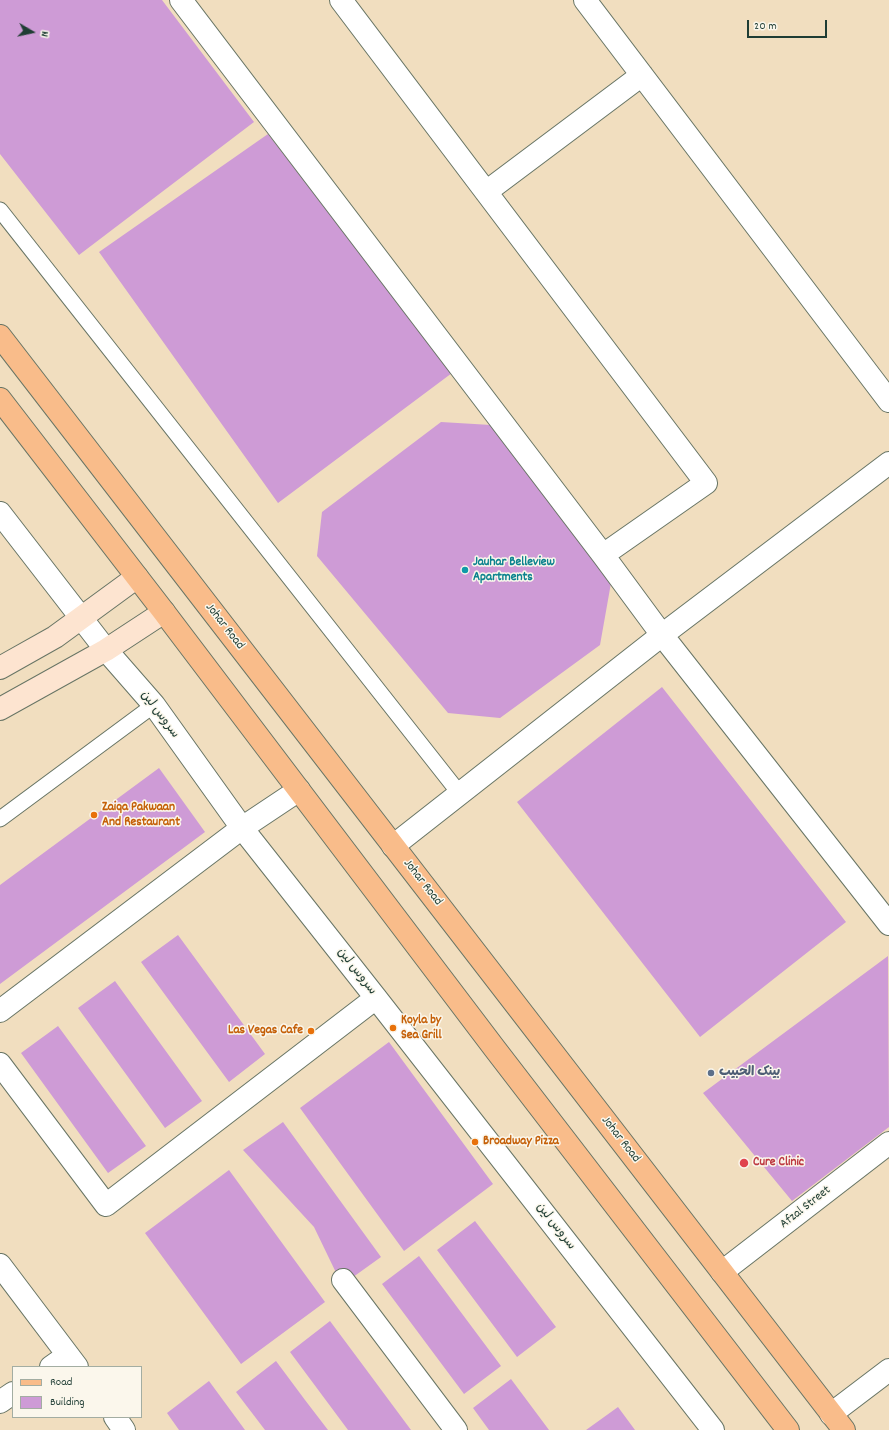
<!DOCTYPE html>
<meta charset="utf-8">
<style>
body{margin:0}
#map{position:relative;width:889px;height:1430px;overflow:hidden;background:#f1debf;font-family:Dekko,sans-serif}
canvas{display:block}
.legend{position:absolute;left:12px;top:1366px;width:130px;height:52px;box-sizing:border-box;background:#fbf7ec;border:1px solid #a3ada2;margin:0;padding:5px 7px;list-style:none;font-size:12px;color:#1f3d34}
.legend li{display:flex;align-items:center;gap:8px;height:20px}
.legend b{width:20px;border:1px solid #a3ada2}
.north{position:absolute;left:12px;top:12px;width:40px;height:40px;-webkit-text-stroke:3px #fbf7ec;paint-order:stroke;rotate:99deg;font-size:11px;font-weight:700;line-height:16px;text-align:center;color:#1f3d34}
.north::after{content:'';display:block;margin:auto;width:14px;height:18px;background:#1f3d34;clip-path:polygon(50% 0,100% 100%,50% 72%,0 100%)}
.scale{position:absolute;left:747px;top:20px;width:80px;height:18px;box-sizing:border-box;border:2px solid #1f3d34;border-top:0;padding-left:5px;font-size:12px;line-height:14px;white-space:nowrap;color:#1f3d34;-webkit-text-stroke:3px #fbf7ec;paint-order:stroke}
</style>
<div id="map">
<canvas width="889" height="1430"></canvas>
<ul class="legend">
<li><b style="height:5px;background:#f9bc8a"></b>Road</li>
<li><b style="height:11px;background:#ce9bd6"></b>Building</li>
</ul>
<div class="north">N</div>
<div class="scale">20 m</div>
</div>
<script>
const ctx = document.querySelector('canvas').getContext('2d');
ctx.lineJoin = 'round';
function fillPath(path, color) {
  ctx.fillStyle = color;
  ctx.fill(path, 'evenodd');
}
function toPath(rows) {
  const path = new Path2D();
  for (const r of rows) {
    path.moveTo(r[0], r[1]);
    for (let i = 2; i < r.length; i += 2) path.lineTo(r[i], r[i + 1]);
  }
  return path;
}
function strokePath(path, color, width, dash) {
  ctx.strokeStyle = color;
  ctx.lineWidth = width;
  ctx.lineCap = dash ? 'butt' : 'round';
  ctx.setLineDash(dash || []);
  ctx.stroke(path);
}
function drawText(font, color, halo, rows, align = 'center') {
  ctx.font = font + ' Dekko,"Playpen Sans Arabic",sans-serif';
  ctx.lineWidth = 3;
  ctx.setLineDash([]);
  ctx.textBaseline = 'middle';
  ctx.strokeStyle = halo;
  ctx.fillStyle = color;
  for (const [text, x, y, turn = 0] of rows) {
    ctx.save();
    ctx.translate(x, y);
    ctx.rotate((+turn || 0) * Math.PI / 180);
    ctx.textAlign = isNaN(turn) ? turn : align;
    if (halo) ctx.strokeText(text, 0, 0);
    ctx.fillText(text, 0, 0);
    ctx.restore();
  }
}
const building = toPath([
 [0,0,162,0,254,122,79,255,0,154],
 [268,134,452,373,278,503,99,252],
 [441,422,491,425,611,583,600,645,500,718,448,713,317,556,322,512],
 [662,687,846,922,700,1037,517,802],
 [159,768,205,832,0,984,0,885],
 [178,935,265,1054,229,1082,141,962],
 [888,956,889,1127,792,1201,703,1093],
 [115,981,202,1101,165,1128,78,1008],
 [58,1026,146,1146,108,1173,21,1053],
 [389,1042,493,1184,404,1251,300,1108],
 [283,1122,381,1257,342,1285,314,1227,243,1150],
 [229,1170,325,1302,241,1364,145,1233],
 [475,1221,556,1327,517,1357,437,1250],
 [419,1256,501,1366,464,1394,382,1284],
 [330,1321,365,1368,411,1430,348,1430,290,1352],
 [276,1361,305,1400,328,1430,265,1430,236,1392],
 [511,1379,549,1430,489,1430,473,1408],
 [209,1381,245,1430,179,1430,167,1413],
 [618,1407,635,1430,586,1430]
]);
const lane = toPath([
 [0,210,460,794],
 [0,819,154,705]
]);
const street = toPath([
 [181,0,603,555,662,635,889,924],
 [341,0,706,483,603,555],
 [585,0,889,401],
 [486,192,642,75],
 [0,513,106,650,154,705,242,828,376,998,713,1430],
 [393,846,662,635,889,463],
 [0,1011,242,828,299,790],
 [0,1064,106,1205,376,998],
 [0,1265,77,1367],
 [722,1272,889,1143],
 [343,1280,456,1430],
 [51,1367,68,1355],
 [0,1402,13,1393],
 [831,1414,889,1370],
 [115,1417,124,1430]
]);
const secondary = toPath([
 [0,668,55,637,137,577],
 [0,709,106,650,164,612]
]);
const primary = toPath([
 [0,336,844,1430],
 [0,399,164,612,495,1049,788,1430]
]);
const markers = [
 [465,570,4,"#0f9aa8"],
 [94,815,4,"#e8710a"],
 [393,1028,4,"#e8710a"],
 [311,1031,4,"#e8710a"],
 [711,1073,4,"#5c6f8a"],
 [475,1142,4,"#e8710a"],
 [744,1163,5,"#e0444e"]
];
const cultureNames = [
 ["Jauhar Belleview",473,563],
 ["Apartments",473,578]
];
const streetNames = [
 ["Johar Road",224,627,52],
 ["سروس لین",159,715,53],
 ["Johar Road",422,883,52],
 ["سروس لین",356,972,52],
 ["Johar Road",620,1140,52],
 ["Afzal Street",806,1208,-38],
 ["سروس لین",555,1227,52]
];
const foodNames = [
 ["Zaiqa Pakwaan",102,808],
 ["And Restaurant",102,823],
 ["Koyla by",401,1021],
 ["Sea Grill",401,1036],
 ["Las Vegas Cafe",303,1031,"right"],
 ["Broadway Pizza",483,1142]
];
const serviceNames = [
 ["بينک الحبيب",719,1073]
];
const healthNames = [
 ["Cure Clinic",753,1163]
];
fillPath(building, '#ce9bd6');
strokePath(lane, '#687565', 17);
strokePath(street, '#687565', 24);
strokePath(secondary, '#687565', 24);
strokePath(primary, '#687565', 24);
strokePath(lane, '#fff', 15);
strokePath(street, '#fff', 22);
strokePath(secondary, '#fde4d0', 22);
strokePath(primary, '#f9bc8a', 22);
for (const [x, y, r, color] of markers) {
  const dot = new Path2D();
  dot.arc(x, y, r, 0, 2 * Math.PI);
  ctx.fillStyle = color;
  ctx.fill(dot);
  strokePath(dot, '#fbf7ec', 1.5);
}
drawText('bold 13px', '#0d838f', '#fbf7ec', cultureNames, 'left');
drawText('13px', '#1f3d34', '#fbf7ec', streetNames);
drawText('bold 13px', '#c56008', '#fbf7ec', foodNames, 'left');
drawText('bold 13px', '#4e5e75', '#fbf7ec', serviceNames, 'left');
drawText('bold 13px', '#be3a42', '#fbf7ec', healthNames, 'left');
</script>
